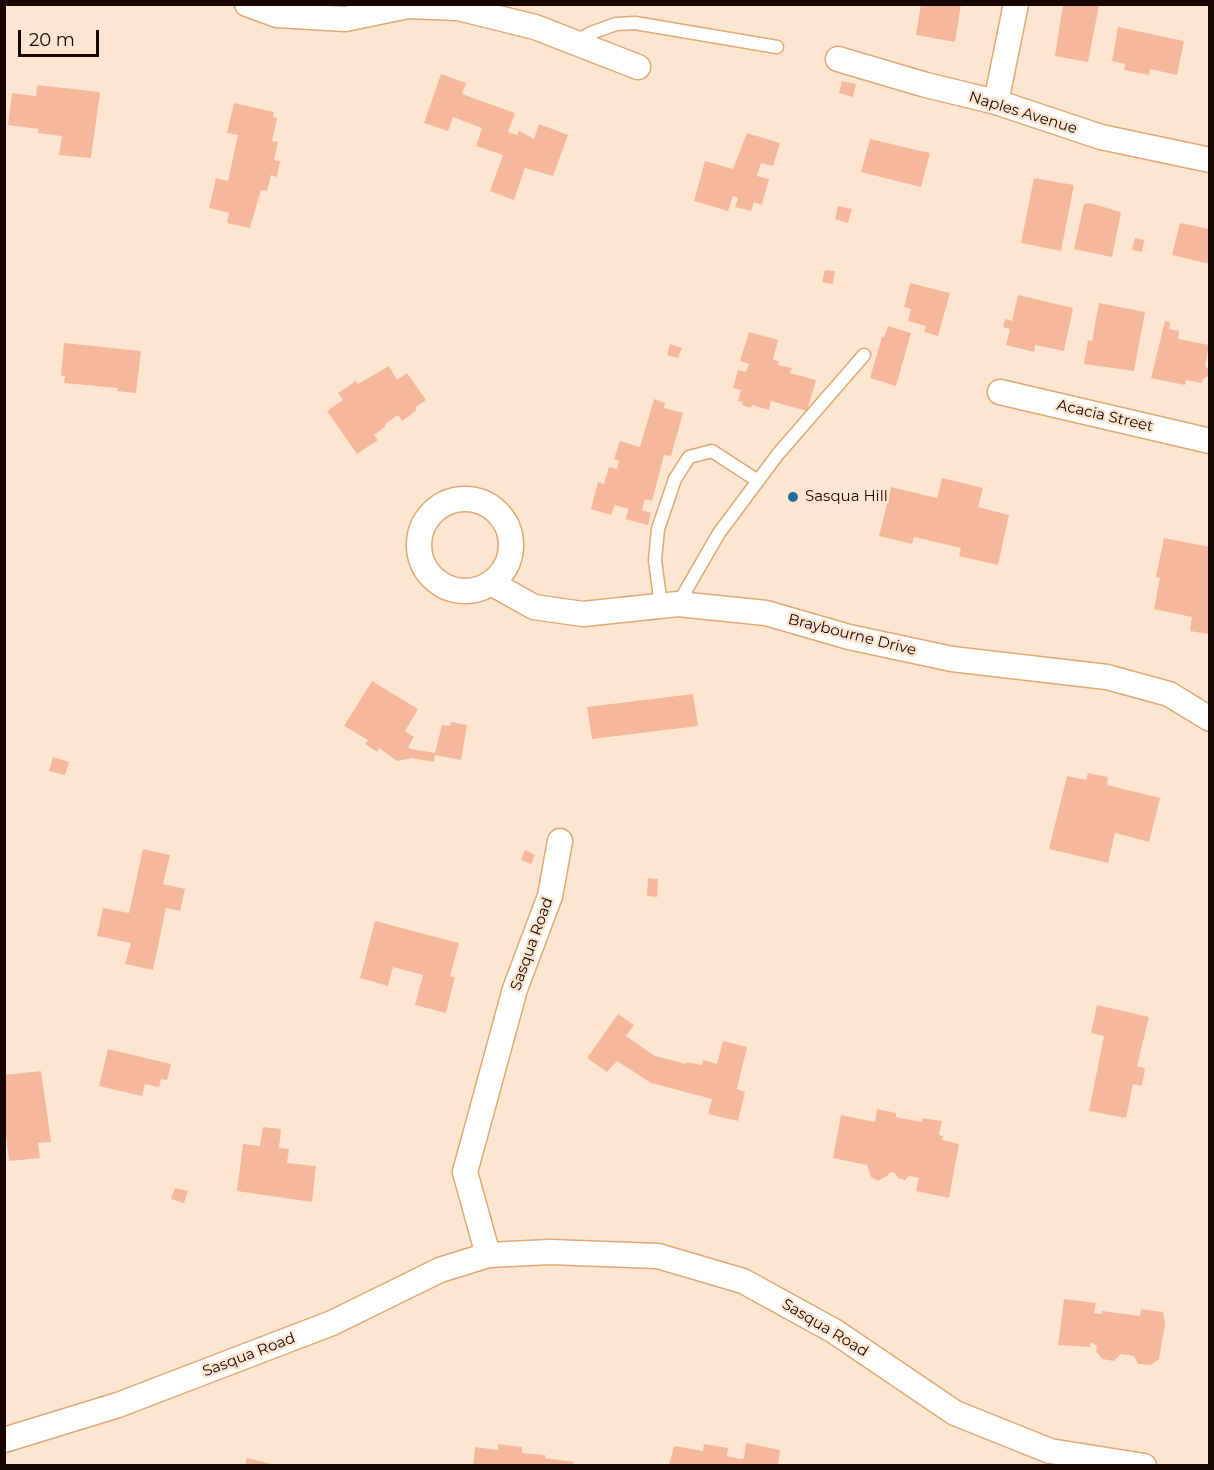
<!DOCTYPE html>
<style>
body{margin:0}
#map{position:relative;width:1214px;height:1470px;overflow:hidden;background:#fde6d1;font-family:Montserrat,sans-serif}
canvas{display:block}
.frame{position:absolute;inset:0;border:6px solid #180600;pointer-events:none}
.scale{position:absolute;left:18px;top:30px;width:81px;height:27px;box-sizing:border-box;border:3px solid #180600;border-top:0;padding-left:8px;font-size:18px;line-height:21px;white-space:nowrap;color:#180600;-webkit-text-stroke:4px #fde6d1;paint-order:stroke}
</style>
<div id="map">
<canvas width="1214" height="1470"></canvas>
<div class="frame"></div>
<div class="scale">20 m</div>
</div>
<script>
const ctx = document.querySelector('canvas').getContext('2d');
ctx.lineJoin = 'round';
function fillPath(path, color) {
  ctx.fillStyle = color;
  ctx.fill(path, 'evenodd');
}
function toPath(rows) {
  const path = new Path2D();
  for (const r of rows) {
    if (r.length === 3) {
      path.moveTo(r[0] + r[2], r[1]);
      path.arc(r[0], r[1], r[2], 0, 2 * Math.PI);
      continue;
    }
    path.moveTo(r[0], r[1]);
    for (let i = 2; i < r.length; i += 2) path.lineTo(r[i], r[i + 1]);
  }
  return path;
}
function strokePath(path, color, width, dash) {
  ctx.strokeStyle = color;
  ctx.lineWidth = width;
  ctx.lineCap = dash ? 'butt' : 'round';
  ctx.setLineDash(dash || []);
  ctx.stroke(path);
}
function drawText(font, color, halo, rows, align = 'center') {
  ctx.font = font + ' Montserrat,sans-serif';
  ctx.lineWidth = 5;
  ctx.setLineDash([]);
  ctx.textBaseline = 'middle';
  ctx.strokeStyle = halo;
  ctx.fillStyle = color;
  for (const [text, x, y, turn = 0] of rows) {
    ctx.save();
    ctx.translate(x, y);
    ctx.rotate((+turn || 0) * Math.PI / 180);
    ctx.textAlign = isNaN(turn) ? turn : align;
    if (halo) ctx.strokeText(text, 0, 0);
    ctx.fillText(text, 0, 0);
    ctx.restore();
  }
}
const building = toPath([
 [921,4,961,4,955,42,916,35],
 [1063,4,1099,5,1088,62,1055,56],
 [1118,27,1184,41,1177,75,1150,69,1149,75,1124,70,1125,64,1112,61],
 [441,74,466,83,462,94,515,113,508,132,517,135,519,131,534,139,539,124,568,135,553,176,525,168,514,200,490,191,503,155,476,146,482,128,453,117,448,131,424,123],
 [842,81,856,84,853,97,839,93],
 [37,85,100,92,91,158,59,155,62,136,38,133,38,129,8,125,12,93,36,96],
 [234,103,274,112,273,117,277,118,272,141,278,142,274,160,280,161,277,177,271,175,267,191,261,190,250,228,227,223,229,213,209,208,216,178,228,181,238,135,227,133],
 [747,133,780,143,773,166,761,163,757,176,769,179,762,205,754,202,751,211,735,207,738,198,733,196,728,211,694,201,705,161,733,169],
 [870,139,930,153,921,187,861,172],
 [1034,178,1074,185,1061,251,1021,243],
 [1090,203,1121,212,1112,257,1074,249,1084,204],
 [838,206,852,209,848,223,835,219],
 [1180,223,1210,229,1210,264,1172,255],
 [1135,238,1144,240,1142,252,1132,250],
 [825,270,835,271,833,284,822,282],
 [910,283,950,293,938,336,924,332,926,326,908,321,911,309,904,307],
 [1018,295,1073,308,1064,351,1035,345,1034,352,1006,345,1010,329,1003,327,1005,319,1012,321],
 [1099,303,1145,312,1134,371,1084,364,1088,340,1092,341],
 [1165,321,1170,322,1169,329,1179,331,1178,339,1209,345,1205,366,1209,370,1208,376,1203,379,1202,383,1186,380,1185,385,1151,378],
 [888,326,911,333,896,386,870,378,882,337,884,337],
 [749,332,778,340,773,360,779,361,778,365,792,368,790,373,816,380,807,411,771,401,769,410,752,405,751,408,742,405,743,402,738,401,741,390,733,388,738,370,746,372,749,364,740,361],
 [64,343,141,351,136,393,117,391,118,388,64,383,65,376,61,376],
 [670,344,682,348,678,358,667,355],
 [389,366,397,380,407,373,426,400,415,408,417,410,402,421,398,415,385,424,386,426,374,435,378,440,357,454,327,411,343,400,338,393,356,381,358,384],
 [654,399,665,403,664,408,683,413,671,456,664,455,652,501,645,499,642,510,651,513,648,525,625,519,629,509,615,505,611,515,591,509,598,482,604,484,609,467,617,469,619,461,614,459,620,441,640,447],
 [942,478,983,488,978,507,1009,515,998,565,959,556,961,548,914,537,912,544,879,536,891,487,937,498],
 [1164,538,1210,547,1208,634,1190,631,1192,617,1154,609,1160,578,1156,577],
 [372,681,418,709,405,731,414,737,408,747,411,749,435,753,442,725,450,726,451,722,467,725,461,760,435,755,434,762,412,758,397,761,379,748,377,752,365,744,368,740,344,726],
 [693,694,698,726,592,739,587,707],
 [53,757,69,762,65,775,49,771],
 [1088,773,1108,777,1107,785,1160,798,1149,842,1115,833,1108,863,1049,849,1067,776,1086,780],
 [143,849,170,855,163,884,185,889,180,911,166,908,153,970,125,964,131,943,97,936,103,908,129,913],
 [525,850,535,855,531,864,521,860],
 [648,878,658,879,657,897,647,896],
 [375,921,459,943,450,976,455,977,446,1013,415,1005,423,975,393,967,388,986,360,978],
 [1097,1005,1149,1017,1137,1066,1145,1068,1142,1086,1133,1084,1126,1118,1089,1111,1104,1036,1091,1033],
 [618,1014,634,1025,626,1036,655,1056,686,1064,687,1062,702,1065,703,1060,717,1064,723,1041,747,1047,737,1089,745,1092,738,1121,708,1114,712,1099,651,1083,617,1061,607,1072,587,1058],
 [108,1049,171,1064,167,1080,161,1079,159,1087,145,1084,142,1096,99,1086],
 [41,1071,51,1142,38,1143,40,1158,9,1161,4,1118,4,1075],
 [877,1109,896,1113,896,1117,922,1122,922,1118,942,1121,939,1135,943,1136,942,1140,959,1144,949,1198,916,1191,919,1178,909,1176,905,1180,898,1178,895,1173,890,1172,887,1176,878,1181,871,1177,867,1165,833,1158,841,1115,875,1122],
 [263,1127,281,1129,279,1148,289,1149,287,1163,316,1166,312,1202,237,1191,243,1144,260,1146],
 [175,1188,188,1191,184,1203,171,1199],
 [1064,1299,1096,1303,1094,1313,1102,1314,1102,1311,1140,1316,1141,1309,1163,1312,1165,1324,1159,1359,1151,1365,1138,1364,1134,1356,1121,1354,1114,1361,1102,1359,1096,1351,1097,1346,1091,1342,1090,1347,1058,1345],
 [746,1443,780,1450,778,1466,669,1465,674,1446,703,1451,704,1444,728,1448,727,1456,741,1459,744,1458],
 [498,1444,522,1447,522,1453,545,1455,545,1458,574,1462,573,1466,473,1466,475,1447,498,1450],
 [247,1458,276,1465,276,1466,245,1466]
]);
const lane = toPath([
 [575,42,591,33,616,24,635,23,777,47],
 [678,604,719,533,778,454,864,355],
 [661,606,655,560,658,529,675,479,689,457,712,451,758,481]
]);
const street = toPath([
 [247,4,277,15,345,19,408,6,458,8,535,27,638,67],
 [838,59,926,85,996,102,1101,137,1210,160],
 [996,102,1016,4],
 [1000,392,1210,441],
 [465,545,46],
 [491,583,534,607,583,614,678,604,766,613,849,637,952,659,1107,677,1169,694,1210,719],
 [488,1255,465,1172,515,989,550,896,560,841],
 [4,1440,118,1405,332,1323,440,1270,488,1255,550,1252,658,1256,743,1281,834,1331,955,1413,1050,1451,1144,1466]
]);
const markers = [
 [793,497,6,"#236b9f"]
];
const streetNames = [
 ["Naples Avenue",1023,113,17],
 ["Acacia Street",1105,416,13],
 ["Braybourne Drive",852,635,14],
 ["Sasqua Road",532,944,-70],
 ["Sasqua Road",825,1328,31],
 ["Sasqua Road",249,1355,-21]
];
const poiNames = [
 ["Sasqua Hill",805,497]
];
fillPath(building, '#f5b89d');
strokePath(lane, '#dfa874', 15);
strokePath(street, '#dfa874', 27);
strokePath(lane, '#fff', 12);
strokePath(street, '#fff', 24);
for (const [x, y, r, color] of markers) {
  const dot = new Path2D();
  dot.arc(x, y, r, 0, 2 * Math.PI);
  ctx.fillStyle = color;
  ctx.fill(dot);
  strokePath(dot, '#fde6d1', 2);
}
drawText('15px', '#180600', '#fde6d1', streetNames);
drawText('15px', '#180600', '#fde6d1', poiNames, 'left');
</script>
